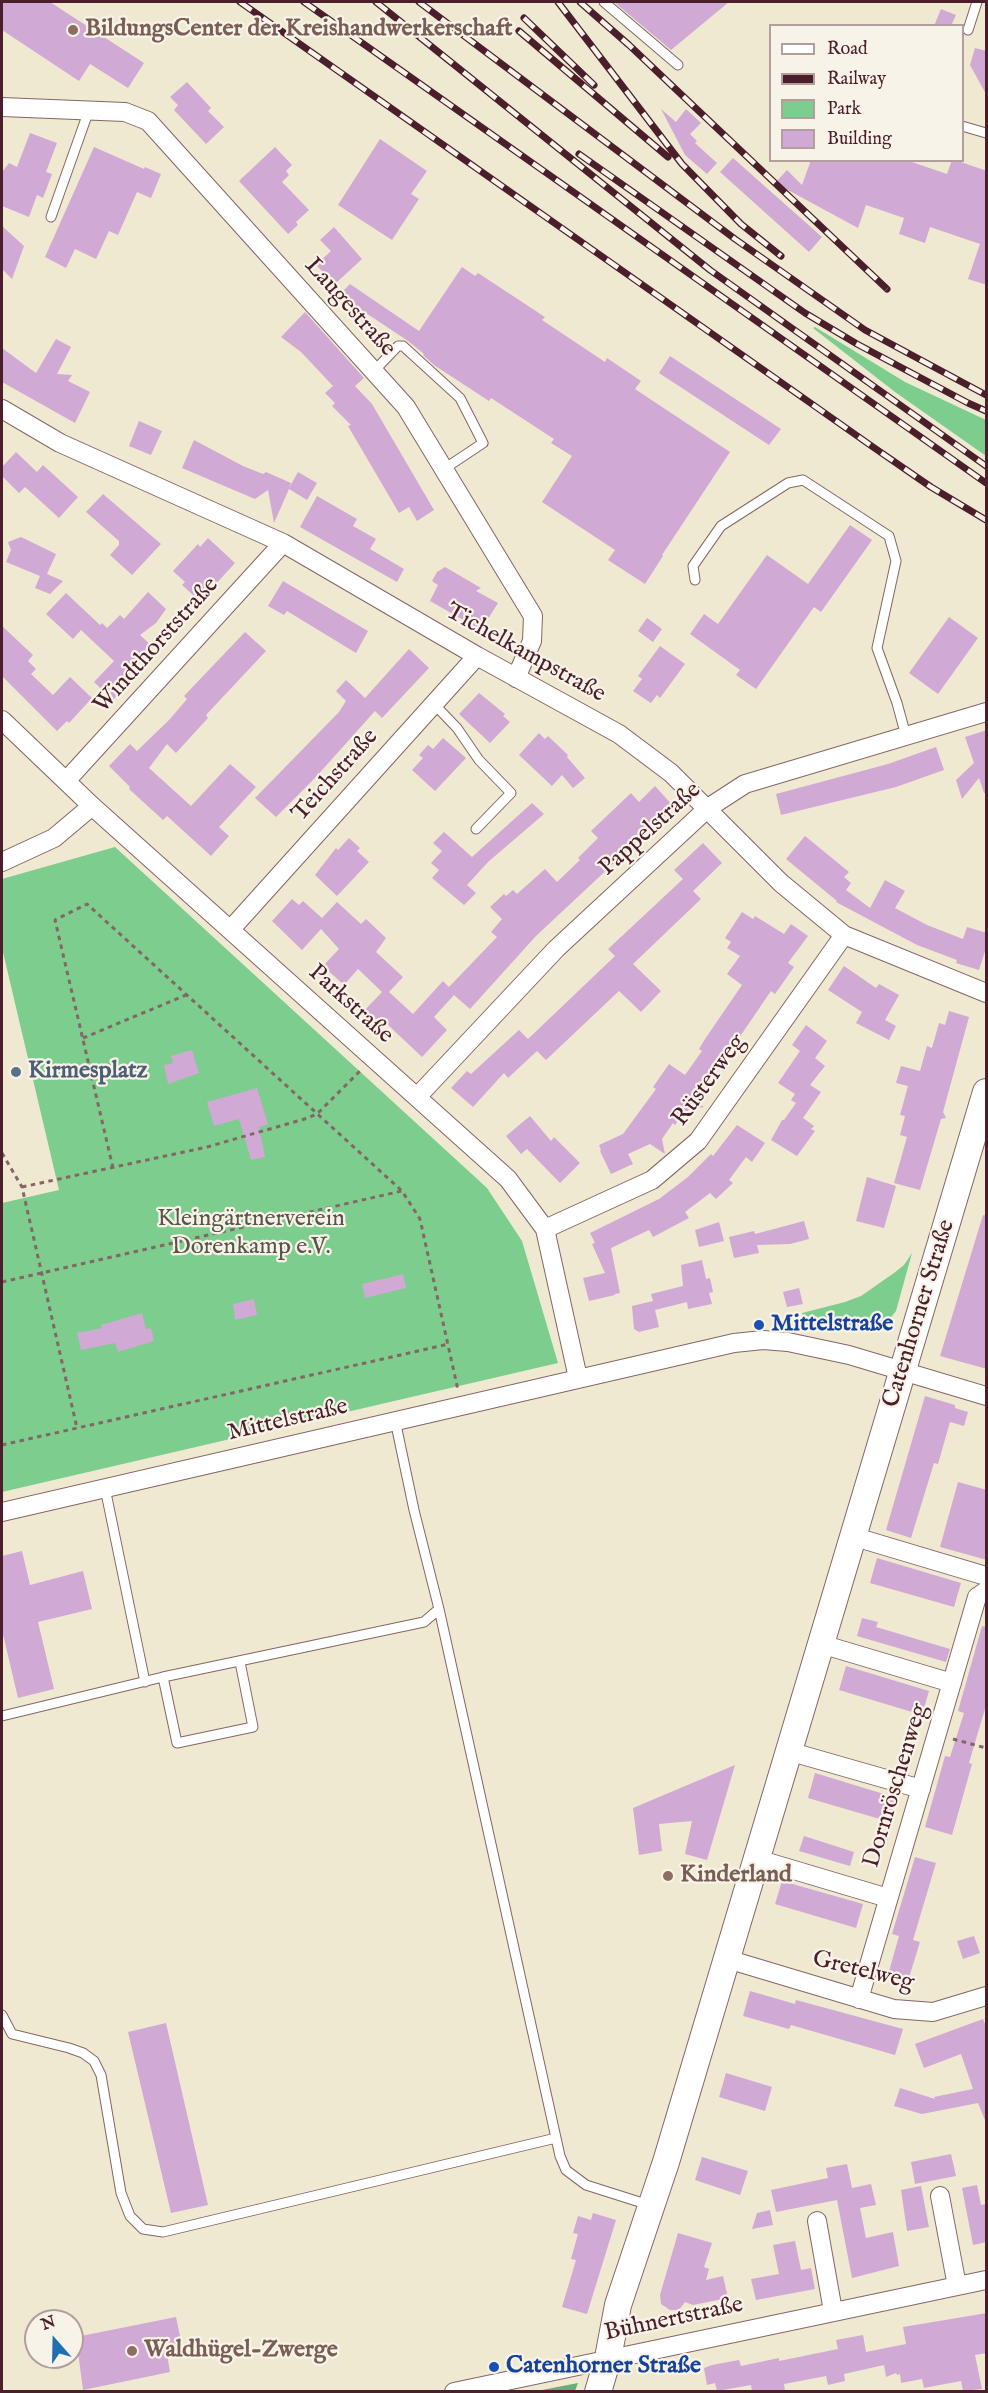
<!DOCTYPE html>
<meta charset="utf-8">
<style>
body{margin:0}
#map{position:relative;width:988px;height:2393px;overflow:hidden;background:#f0e9d2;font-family:"IM FELL English",serif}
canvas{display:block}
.frame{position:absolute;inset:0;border:3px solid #4a1f2b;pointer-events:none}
.legend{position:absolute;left:769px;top:24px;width:195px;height:138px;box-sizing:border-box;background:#f7f3e8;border:2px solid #b29e9c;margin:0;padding:8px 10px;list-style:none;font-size:18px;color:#4a1f2b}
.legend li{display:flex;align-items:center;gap:12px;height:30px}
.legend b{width:30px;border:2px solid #b29e9c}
.north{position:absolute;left:24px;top:2309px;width:60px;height:60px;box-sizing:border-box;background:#f7f3e8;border:2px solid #b29e9c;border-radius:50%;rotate:340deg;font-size:16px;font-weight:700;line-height:24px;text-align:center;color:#4a1f2b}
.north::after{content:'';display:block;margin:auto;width:21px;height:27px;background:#1f6fb2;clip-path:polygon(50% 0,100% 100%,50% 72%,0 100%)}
</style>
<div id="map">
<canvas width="988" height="2393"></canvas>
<div class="frame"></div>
<ul class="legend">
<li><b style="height:8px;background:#fff"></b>Road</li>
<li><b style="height:8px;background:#4a1f2b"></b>Railway</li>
<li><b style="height:16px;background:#7ccd8e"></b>Park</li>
<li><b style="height:16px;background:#d0a9d5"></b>Building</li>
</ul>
<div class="north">N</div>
</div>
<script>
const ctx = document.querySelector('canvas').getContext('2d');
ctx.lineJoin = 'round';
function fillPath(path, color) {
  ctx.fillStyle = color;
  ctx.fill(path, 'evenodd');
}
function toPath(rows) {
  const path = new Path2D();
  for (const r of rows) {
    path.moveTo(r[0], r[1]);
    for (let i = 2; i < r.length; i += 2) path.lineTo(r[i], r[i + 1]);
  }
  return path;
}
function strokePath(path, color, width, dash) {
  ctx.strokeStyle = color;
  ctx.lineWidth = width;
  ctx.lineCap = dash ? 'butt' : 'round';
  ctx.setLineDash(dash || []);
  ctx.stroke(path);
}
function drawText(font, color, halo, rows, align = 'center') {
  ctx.font = font + ' "IM FELL English",serif';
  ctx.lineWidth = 4.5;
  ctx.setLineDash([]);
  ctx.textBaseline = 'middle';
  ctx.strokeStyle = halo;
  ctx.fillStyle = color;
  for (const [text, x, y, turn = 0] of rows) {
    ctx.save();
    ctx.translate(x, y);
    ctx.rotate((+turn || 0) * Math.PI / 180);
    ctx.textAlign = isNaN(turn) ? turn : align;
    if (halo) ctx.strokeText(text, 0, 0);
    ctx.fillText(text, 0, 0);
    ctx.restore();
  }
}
const green = toPath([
 [815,327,905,382,986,420,986,456,895,392,813,328],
 [115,847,487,1188,522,1241,558,1363,2,1492,2,1203,59,1190,2,948,2,879],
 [912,1253,896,1311,884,1326,875,1330,854,1332,804,1324,802,1313,845,1302,861,1296,894,1273,904,1265]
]);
const forest = toPath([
 [578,2383,575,2391,537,2391]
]);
const building = toPath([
 [2,2,50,2,144,63,128,88,90,64,79,81,2,30],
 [614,2,729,2,671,50],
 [941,9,956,15,951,26,934,26],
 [975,48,987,51,987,96,970,65],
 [187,82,211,108,208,111,224,127,206,144,174,110,178,105,170,97],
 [661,109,676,122,686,109,701,123,690,134,697,141,695,143,717,163,707,174,685,155],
 [30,133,57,143,46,172,52,174,43,198,37,195,29,217,2,206,2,172,9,163,17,167],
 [380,139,427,171,411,194,419,199,392,240,338,205],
 [94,147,144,169,145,167,161,174,151,198,137,192,118,235,109,231,96,259,75,249,66,268,45,257],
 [275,147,292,165,286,171,289,175,282,182,309,210,296,222,298,225,288,234,239,181],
 [733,158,822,237,809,252,720,172],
 [811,160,906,160,947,174,952,160,955,160,987,171,987,285,968,279,980,244,930,227,925,243,899,234,904,218,866,205,858,228,775,183,787,170,802,185],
 [2,226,24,246,12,279,2,269],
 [334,227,362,259,335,284,316,265,331,251,320,240],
 [462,267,475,276,478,273,545,317,542,320,605,362,607,358,641,381,635,389,730,452,662,555,663,556,645,584,608,560,615,550,542,502,572,456,551,443,554,439,491,398,489,401,434,365,423,355,424,354,408,341,339,295,350,284,419,331],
 [305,312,364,378,355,386,372,404,434,510,417,521,409,507,399,513,348,426,351,425,332,406,335,403,325,393,333,386,301,352,281,337],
 [56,339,71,347,57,374,72,375,68,381,90,392,75,423,2,382,2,348,36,373],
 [670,356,781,429,769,445,659,373],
 [139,421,162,431,151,455,129,446],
 [194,440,243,466,263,474,266,472,291,483,289,488,298,472,317,483,307,500,289,489,274,523,268,490,255,499,182,468],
 [16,452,37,472,43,465,78,497,59,518,25,487,19,493,2,476,2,467],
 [103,494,161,544,132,575,110,555,119,545,119,541,86,512],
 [317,496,357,519,353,526,376,539,370,549,404,569,397,582,300,527],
 [850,525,872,540,821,612,814,607,756,689,736,675,740,670,690,634,704,614,718,624,767,555,808,584],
 [21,537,56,554,47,574,63,581,50,594,35,588,40,576,6,562,11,550,8,542],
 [208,538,235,563,213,587,215,589,202,603,182,585,185,582,173,571,198,544,200,547],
 [445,567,481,588,476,591,498,603,481,630,430,601,438,585,432,581,437,572],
 [283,581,368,631,356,653,287,611,284,615,268,606],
 [148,592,166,609,156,623,140,635,153,647,129,674,133,678,113,700,94,682,114,661,81,630,73,639,46,614,66,593,100,625,102,623,107,628,120,615,124,619],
 [949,617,978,638,938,694,909,673],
 [647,618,662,629,653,642,638,631],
 [2,626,33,655,28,661,36,669,31,674,53,695,70,677,92,698,69,723,67,721,57,731,2,676],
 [245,632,266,651,206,715,208,718,176,753,167,744,149,768,191,806,230,764,256,787,219,827,229,836,211,856,167,816,163,820,129,789,130,787,109,766,130,744,137,751,170,719,187,699,184,696],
 [660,646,685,664,660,698,657,695,651,703,633,691,642,679,638,676],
 [409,649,429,668,382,718,375,711,315,778,276,817,255,798,339,712,346,701,336,691,346,680,365,698],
 [479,693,505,714,503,716,510,722,490,743,459,714],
 [987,730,987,793,984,793,979,778,962,799,956,780,974,763,965,737],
 [539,733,545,739,548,736,568,755,567,757,585,778,573,788,562,775,552,786,519,755],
 [443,738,466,758,435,791,412,770,423,758,419,755,428,745,433,749],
 [936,747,944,770,896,787,781,815,776,794,888,764],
 [655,786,674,807,536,936,470,1009,454,995,434,1017,447,1030,422,1057,386,1023,380,1028,363,1012,382,992,358,969,344,985,323,966,339,949,321,929,302,950,272,921,292,899,299,905,303,901,322,918,337,902,361,924,366,919,386,938,376,952,403,977,389,992,413,1014,443,981,449,987,497,937,491,932,502,919,490,907,504,894,506,896,513,890,517,894,545,869,557,882,580,860,578,858,598,838,591,831,631,793,639,802],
 [532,803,544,814,488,862,467,885,476,893,464,905,432,878,439,870,431,863,442,851,433,843,444,832,472,857],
 [805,836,849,872,844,877,851,883,846,890,870,908,885,880,905,891,895,908,927,925,963,939,967,927,987,933,987,945,979,970,956,963,957,960,917,945,836,902,837,901,786,859],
 [349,838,360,848,357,851,369,862,337,896,315,875,336,848,338,850],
 [703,843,722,863,693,891,701,899,633,964,661,991,641,1012,619,991,546,1060,537,1051,508,1078,504,1073,473,1107,451,1088,467,1071,471,1074,519,1030,528,1039,615,956,608,949,683,879,674,870],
 [742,912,753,919,755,916,784,934,791,924,808,936,788,963,794,967,775,994,771,991,724,1060,723,1058,693,1100,704,1107,689,1110,682,1121,679,1119,675,1125,673,1123,662,1139,665,1154,650,1144,628,1154,633,1164,611,1174,600,1151,601,1150,599,1145,623,1134,656,1089,653,1087,669,1064,685,1075,702,1051,699,1049,705,1039,742,985,727,974,740,956,727,948,731,942,725,938],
 [844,966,876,988,879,984,899,995,885,1020,896,1026,889,1040,856,1023,862,1012,828,990],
 [949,1011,969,1017,943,1112,946,1118,941,1119,920,1190,894,1183,907,1137,900,1135,905,1116,900,1115,908,1086,896,1083,901,1066,920,1071,927,1046,932,1048,939,1023,945,1025],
 [806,1025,827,1041,815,1058,825,1066,810,1085,821,1092,803,1118,814,1126,811,1129,815,1131,797,1156,771,1140,782,1120,784,1120,796,1103,791,1100,795,1094,778,1083,800,1051,792,1045],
 [192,1050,199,1073,168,1084,164,1065,173,1063,171,1056],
 [257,1088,268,1124,259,1127,265,1157,251,1160,239,1119,214,1126,207,1102],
 [530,1116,551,1141,554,1137,580,1163,560,1183,527,1149,521,1154,506,1136],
 [737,1125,765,1143,752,1162,746,1157,729,1180,733,1183,716,1199,710,1193,685,1212,689,1218,653,1237,649,1230,611,1248,620,1293,615,1294,614,1291,615,1295,589,1301,583,1278,605,1273,592,1244,595,1243,590,1233,659,1199,688,1177,711,1154,713,1156],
 [867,1177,896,1186,884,1228,856,1221],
 [983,1215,987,1216,987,1369,940,1356],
 [804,1221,809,1239,790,1244,757,1245,759,1253,734,1258,729,1237,754,1231,755,1234],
 [719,1222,724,1241,699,1247,695,1230],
 [702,1260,706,1279,710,1278,713,1292,709,1293,712,1304,688,1309,687,1302,655,1310,659,1327,639,1332,634,1329,632,1306,653,1301,651,1294,683,1286,681,1265],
 [403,1274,406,1288,365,1298,362,1284],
 [799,1288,803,1304,787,1307,783,1292],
 [254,1299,257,1315,235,1320,233,1304],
 [142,1313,146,1329,151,1328,154,1341,118,1352,115,1343,81,1350,77,1333,102,1328,101,1325],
 [925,1396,955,1405,955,1408,968,1412,964,1426,950,1422,938,1464,934,1463,911,1538,886,1530],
 [958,1482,987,1490,987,1560,940,1547],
 [22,1551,30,1585,83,1571,92,1609,38,1622,54,1689,18,1698,2,1630,2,1556],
 [877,1558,961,1583,954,1607,870,1583],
 [862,1618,878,1622,876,1627,950,1649,946,1662,857,1636],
 [982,1626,987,1627,987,1702,969,1763,972,1764,952,1835,925,1827,945,1756,950,1757,964,1713,958,1711],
 [846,1666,929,1691,922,1715,839,1690],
 [735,1765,707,1860,685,1854,692,1821,659,1824,662,1851,639,1855,633,1808],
 [815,1773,897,1798,890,1822,808,1798],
 [804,1836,854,1852,850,1866,799,1851],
 [915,1857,936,1863,913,1940,920,1942,908,1981,888,1975,899,1936,892,1934],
 [782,1881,863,1904,856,1928,775,1904],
 [974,1936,980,1953,963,1959,957,1941],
 [750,1991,795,2004,796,2000,903,2029,895,2055,791,2025,789,2029,743,2016],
 [983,2019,987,2029,987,2120,985,2120,978,2103,922,2114,894,2106,900,2088,935,2099,934,2097,973,2089,961,2054,924,2068,915,2044],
 [166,2023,208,2205,171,2213,128,2032],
 [726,2073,772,2087,765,2111,719,2097],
 [951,2154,956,2176,915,2184,911,2162],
 [702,2157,748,2171,740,2195,695,2180],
 [847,2164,852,2188,871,2184,876,2205,860,2208,866,2238,893,2232,899,2266,852,2278,837,2200,776,2212,771,2190,828,2178,826,2168],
 [977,2185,981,2205,987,2204,987,2242,973,2245,962,2188],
 [921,2186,929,2227,907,2231,901,2190],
 [770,2210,773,2225,752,2229,757,2213],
 [593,2213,616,2220,587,2314,562,2307,576,2260,571,2259,578,2234,573,2233,578,2216,591,2220],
 [678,2233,712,2243,704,2267,709,2269,706,2280,723,2276,728,2298,693,2305,685,2302,679,2310,670,2310,661,2304,660,2295],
 [795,2241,801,2270,811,2268,815,2289,756,2300,751,2279,779,2274,773,2245],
 [987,2313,987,2353,975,2355,982,2389,963,2391,961,2381,924,2388,922,2379,901,2383,900,2374,897,2375,896,2373,886,2377,884,2365,844,2374,845,2381,828,2385,826,2376,784,2384,785,2391,752,2391,751,2385,717,2391,715,2383,707,2385,704,2368,712,2365,739,2360,741,2366,779,2358,779,2361,838,2349,836,2340,863,2335,866,2352,906,2344,903,2327],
 [176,2317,183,2350,167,2354,170,2372,83,2390,76,2337]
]);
const path = toPath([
 [83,1038,186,995],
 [2,1153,22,1187,77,1428],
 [113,1168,55,920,87,904,402,1191,420,1219,458,1390],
 [22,1187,207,1147,308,1118,318,1113,361,1070],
 [2,1282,402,1191],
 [2,1445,449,1344],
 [953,1739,986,1748]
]);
const lane = toPath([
 [604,2,678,65],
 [968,30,977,2],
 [962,126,986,133],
 [51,217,89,110],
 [374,371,398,346,403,346,460,398,483,443,444,469],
 [695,580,693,566,721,526,788,483,803,480,889,536,896,561,877,648,897,703,906,736],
 [434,704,457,728,479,760,511,793,476,829],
 [105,1488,145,1682],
 [439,1609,560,2156,566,2170,586,2185,649,2205],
 [240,1662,253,1727,177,1743,163,1677,424,1622,439,1609,414,1510,395,1420],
 [2,1716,163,1677],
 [2,2015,12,2034,69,2048,83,2053,94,2061,101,2075,121,2193,130,2216,143,2229,163,2232,556,2138]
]);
const street = toPath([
 [2,107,125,112,148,121,406,407,533,616,532,641,516,678],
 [2,409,60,443,283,543,477,656,619,734,671,773,781,883,844,935,986,993],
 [2,720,92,806,508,1179,545,1229,578,1378],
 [66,781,283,543],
 [2,862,54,838,92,806],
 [231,929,477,656],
 [417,1097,556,949,708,808,745,784,986,712],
 [545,1229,652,1180,698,1141,844,935],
 [2,1512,734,1343,763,1340,788,1342,849,1355,986,1396],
 [855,1537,986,1576],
 [821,1644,952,1683],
 [788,1751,921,1789],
 [757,1859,888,1898],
 [727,1959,894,2009,933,2012,986,1996],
 [859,1999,977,1597,986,1591],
 [940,2196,957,2286],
 [817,2221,833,2311],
 [454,2392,986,2280]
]);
const secondary = toPath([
 [598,2392,608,2358,618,2305,666,2162,986,1092]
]);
const rail = toPath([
 [240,2,873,447,931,487,986,520],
 [304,2,986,483],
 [376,2,710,270,986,466],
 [419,2,735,239,865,330,986,395],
 [558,2,682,164,741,224,781,256],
 [580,2,629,45,887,289],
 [524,18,594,85],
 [519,31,668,157],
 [579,154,805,313,857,344,968,403,986,411]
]);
const markers = [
 [73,30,6,"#8d6e63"],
 [16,1072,6,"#5c6f8a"],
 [759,1325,6,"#1a4fb4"],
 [668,1876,6,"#8d6e63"],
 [132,2351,6,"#8d6e63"],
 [494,2367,6,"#1a4fb4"]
];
const educationNames = [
 ["BildungsCenter der Kreishandwerkerschaft",85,30],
 ["Kinderland",680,1876],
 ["Waldhügel-Zwerge",144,2351]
];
const streetNames = [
 ["Laugestraße",349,308,48],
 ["Windthorststraße",157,646,-48],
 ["Tichelkampstraße",525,654,29],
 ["Teichstraße",336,776,-48],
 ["Pappelstraße",651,830,-42],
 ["Parkstraße",350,1005,42],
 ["Rüsterweg",710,1081,-54],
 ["Catenhorner Straße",920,1314,-73],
 ["Mittelstraße",288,1421,-13],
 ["Dornröschenweg",897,1786,-73],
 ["Gretelweg",863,1972,14],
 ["Bühnertstraße",674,2320,-12]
];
const serviceNames = [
 ["Kirmesplatz",28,1072]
];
const parkNames = [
 ["Kleingärtnerverein",251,1220],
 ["Dorenkamp e.V.",251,1248]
];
const transitNames = [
 ["Mittelstraße",771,1325],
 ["Catenhorner Straße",506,2367]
];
fillPath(green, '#7ccd8e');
fillPath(forest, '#65b079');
fillPath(building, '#d0a9d5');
strokePath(lane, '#846665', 11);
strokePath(street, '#846665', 20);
strokePath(secondary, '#846665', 28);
strokePath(path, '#846665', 3, [4.5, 4.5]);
strokePath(lane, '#fff', 9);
strokePath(street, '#fff', 18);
strokePath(secondary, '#fff', 26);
strokePath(rail, '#4a1f2b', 7);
strokePath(rail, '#f7f3e8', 4.5, [14]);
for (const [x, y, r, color] of markers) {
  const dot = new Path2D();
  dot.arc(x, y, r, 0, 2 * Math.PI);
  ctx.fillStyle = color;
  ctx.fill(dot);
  strokePath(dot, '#f7f3e8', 2);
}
drawText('bold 24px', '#785e54', '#f7f3e8', educationNames, 'left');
drawText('24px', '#4a1f2b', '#f7f3e8', streetNames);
drawText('bold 24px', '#4e5e75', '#f7f3e8', serviceNames, 'left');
drawText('24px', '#595349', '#f7f3e8', parkNames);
drawText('bold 24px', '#164399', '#f7f3e8', transitNames, 'left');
</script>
